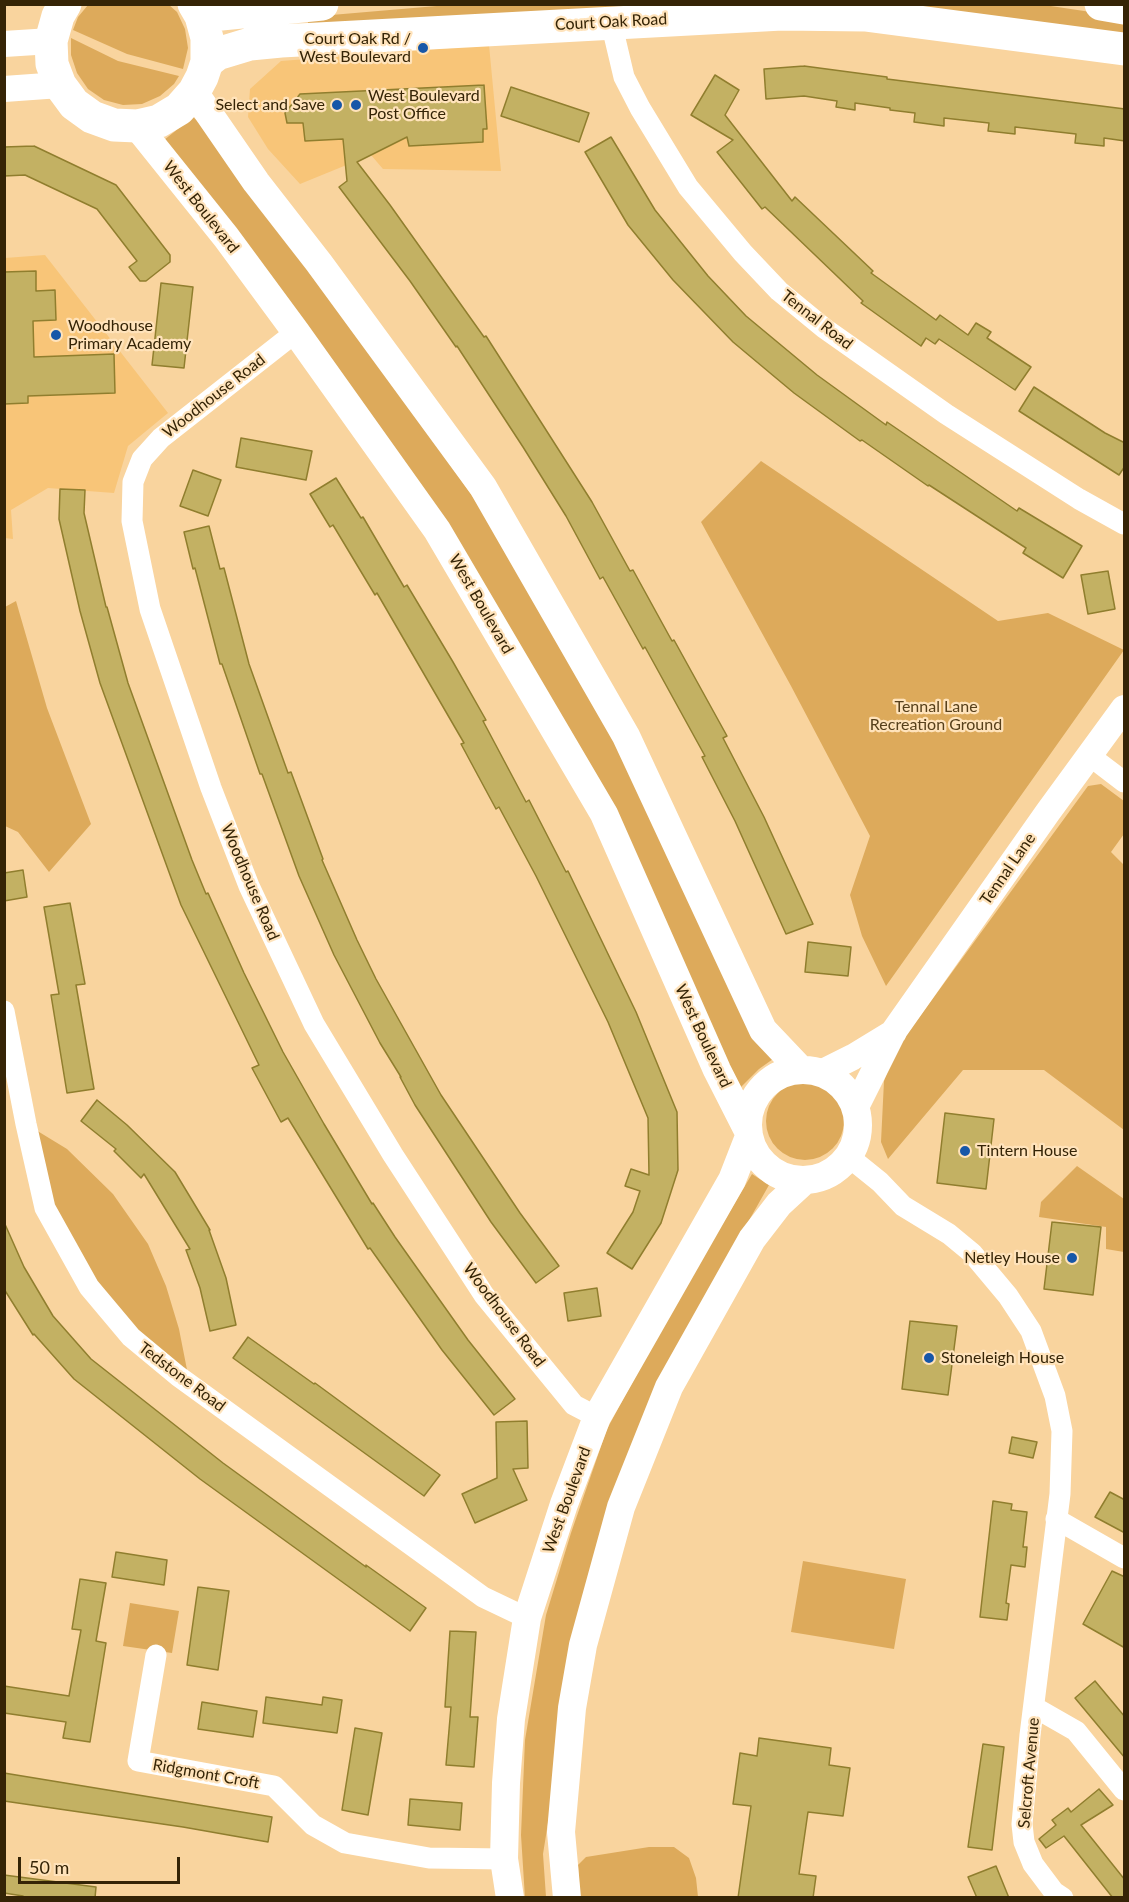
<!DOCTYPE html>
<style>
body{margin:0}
#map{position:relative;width:1129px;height:1902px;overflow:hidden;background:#f9d49e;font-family:Lato,sans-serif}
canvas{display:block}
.frame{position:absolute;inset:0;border:6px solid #352406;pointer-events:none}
.scale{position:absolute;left:18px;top:1857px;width:162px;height:27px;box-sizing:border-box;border:3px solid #352406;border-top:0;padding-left:8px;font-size:18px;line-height:21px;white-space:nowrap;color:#352406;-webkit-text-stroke:4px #ffe3bb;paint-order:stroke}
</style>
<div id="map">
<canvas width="1129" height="1902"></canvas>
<div class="frame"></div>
<div class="scale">50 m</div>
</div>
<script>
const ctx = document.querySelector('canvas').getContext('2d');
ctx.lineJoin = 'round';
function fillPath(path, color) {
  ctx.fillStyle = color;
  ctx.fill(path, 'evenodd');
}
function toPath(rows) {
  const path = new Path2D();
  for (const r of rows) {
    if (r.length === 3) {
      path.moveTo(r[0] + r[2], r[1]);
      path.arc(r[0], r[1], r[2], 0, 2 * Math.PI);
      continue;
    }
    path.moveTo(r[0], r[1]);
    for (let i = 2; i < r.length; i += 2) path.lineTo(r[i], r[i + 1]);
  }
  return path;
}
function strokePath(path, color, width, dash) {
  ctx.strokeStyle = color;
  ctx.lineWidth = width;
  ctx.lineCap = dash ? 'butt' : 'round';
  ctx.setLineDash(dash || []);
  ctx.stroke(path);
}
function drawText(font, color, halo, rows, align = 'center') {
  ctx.font = font + ' Lato,sans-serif';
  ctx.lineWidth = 4.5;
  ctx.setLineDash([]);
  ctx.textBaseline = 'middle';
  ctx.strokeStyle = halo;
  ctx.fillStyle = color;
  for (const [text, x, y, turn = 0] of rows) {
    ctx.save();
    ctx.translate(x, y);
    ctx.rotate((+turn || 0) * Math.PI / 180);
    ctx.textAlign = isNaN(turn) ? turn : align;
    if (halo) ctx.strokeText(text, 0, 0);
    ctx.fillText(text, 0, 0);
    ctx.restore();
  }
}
const built = toPath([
 [489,45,501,171,383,169,371,155,300,184,268,149,248,117,250,89,281,61],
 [45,255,168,413,128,446,114,493,48,488,11,510,13,539,5,538,5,258]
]);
const green = toPath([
 [460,4,751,5,308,30,308,17],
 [88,5,169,5,177,12,185,29,188,48,183,69,127,54,73,30,78,17],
 [858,5,1044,5,1124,17,1124,36],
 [71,38,118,61,179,76,174,84,160,96,142,104,123,105,104,100,88,89,77,73,71,55],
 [193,117,201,124,398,390,496,530,619,745,773,1059,759,1069,741,1087,713,1035,595,782,164,140],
 [761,461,998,621,1048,613,1124,650,886,986,862,936,850,895,870,836,791,686,701,522],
 [16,601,47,708,91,824,49,872,18,832,5,826,5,607],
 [1101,784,1124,801,1124,834,1111,852,1124,865,1124,1130,1044,1070,963,1070,888,1159,881,1142,884,1081,896,1049,1088,786],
 [805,1121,39],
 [26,1124,67,1149,113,1194,148,1244,166,1286,179,1329,190,1385,131,1337,45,1208],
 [1077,1166,1124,1199,1124,1252,1106,1249,1106,1227,1039,1217,1041,1202],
 [752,1174,769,1185,678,1346,558,1760,543,1854,546,1897,525,1898,521,1835,525,1740,546,1615,571,1533,607,1429,675,1304],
 [803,1561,906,1579,894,1649,791,1632],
 [130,1603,179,1611,172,1653,123,1646],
 [649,1847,674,1847,689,1858,696,1878,698,1897,580,1897,578,1865,586,1857]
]);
const building = toPath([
 [804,66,887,77,887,79,1125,109,1125,141,1104,138,1104,146,1075,143,1076,134,1015,127,1015,134,988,131,989,123,944,118,944,126,914,122,915,113,890,110,890,108,855,103,855,110,836,107,837,101,804,96,766,99,764,69,804,66],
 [715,75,739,90,725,115,792,201,795,197,873,271,871,273,936,320,940,315,968,335,976,323,991,332,987,338,1031,367,1015,390,939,339,935,344,926,338,921,346,861,303,863,301,765,207,762,209,717,152,733,140,691,115,715,75],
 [484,85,487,129,483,129,483,142,409,146,407,137,357,162,390,205,484,337,486,336,592,502,630,571,633,570,672,641,674,640,727,736,723,738,764,817,813,924,786,934,735,821,702,757,705,756,645,647,643,649,603,577,600,579,566,516,523,447,457,346,456,347,410,281,339,187,347,181,343,139,305,141,303,123,287,123,285,113,300,94,484,85],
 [511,87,589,113,579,142,501,116,511,87],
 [611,137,655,210,708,276,746,316,817,375,886,425,887,422,1017,511,1019,508,1082,546,1063,578,1023,553,1026,548,929,485,928,486,862,440,860,441,794,393,733,342,673,280,628,225,585,152,611,137],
 [34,146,116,185,170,255,170,262,146,281,140,281,129,267,137,261,97,209,25,175,4,176,4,147,34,146],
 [36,271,36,291,55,290,56,320,33,321,34,357,114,354,115,393,28,396,28,403,4,404,4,272,36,271],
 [161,283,193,287,184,368,152,365,161,283],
 [1034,387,1105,433,1125,443,1125,466,1119,475,1019,411,1034,387],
 [241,438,312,451,306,480,236,467,241,438],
 [193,470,221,480,208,516,180,506,193,470],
 [336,478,361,518,363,517,404,587,407,585,453,662,486,720,483,721,526,802,529,800,566,872,568,871,636,1012,677,1112,678,1170,661,1223,632,1269,607,1253,633,1212,640,1191,625,1186,631,1169,649,1175,648,1118,608,1022,536,876,499,807,496,809,461,744,464,743,377,593,375,595,333,525,330,527,310,494,336,478],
 [60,489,85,490,84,513,106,607,107,607,128,683,192,860,206,894,208,893,244,973,283,1052,324,1124,372,1204,373,1203,395,1237,468,1340,515,1399,494,1415,442,1350,370,1248,368,1249,288,1118,281,1122,252,1068,259,1065,181,905,100,683,80,611,59,519,60,489],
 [209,526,220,569,224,568,249,664,288,773,291,772,323,859,322,860,357,940,376,979,441,1095,520,1213,559,1266,536,1283,491,1222,415,1105,400,1077,401,1077,380,1043,334,955,299,876,262,774,260,774,222,664,220,664,195,568,193,569,184,532,209,526],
 [1108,571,1115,609,1088,614,1081,575,1108,571],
 [23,870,27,897,4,901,4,873,23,870],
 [70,903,85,984,76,985,94,1089,67,1093,51,995,59,994,44,907,70,903],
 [808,942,851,947,848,976,805,972,808,942],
 [97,1100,127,1125,175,1172,210,1230,209,1230,226,1278,236,1325,210,1331,200,1288,186,1250,190,1249,144,1174,141,1178,114,1151,116,1149,81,1121,97,1100],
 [945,1113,994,1119,986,1189,937,1183,945,1113],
 [4,1222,24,1267,53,1316,91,1359,223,1463,366,1567,366,1565,426,1608,410,1631,200,1479,74,1379,34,1334,33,1335,4,1289,4,1222],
 [1052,1222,1101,1227,1093,1295,1044,1289,1052,1222],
 [597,1288,601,1316,568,1321,564,1293,597,1288],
 [910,1321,957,1326,948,1395,902,1389,910,1321],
 [248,1337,314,1384,315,1383,440,1475,424,1496,233,1358,248,1337],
 [527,1421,528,1468,513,1469,527,1500,475,1523,462,1494,497,1478,496,1422,527,1421],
 [1012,1437,1037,1442,1033,1458,1009,1453,1012,1437],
 [1110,1492,1125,1500,1125,1533,1095,1517,1110,1492],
 [993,1501,1012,1504,1011,1510,1027,1512,1023,1547,1027,1547,1025,1567,1011,1565,1006,1603,1009,1604,1007,1620,980,1617,993,1501],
 [116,1552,167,1560,164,1585,112,1577,116,1552],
 [1112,1571,1125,1577,1125,1648,1083,1624,1112,1571],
 [80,1579,106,1583,96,1641,106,1643,90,1742,63,1738,66,1722,4,1713,4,1686,69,1696,81,1630,72,1629,80,1579],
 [198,1587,229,1591,218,1670,187,1665,198,1587],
 [450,1631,476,1632,470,1717,478,1717,474,1767,446,1765,451,1707,445,1707,450,1631],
 [1095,1681,1125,1717,1125,1758,1075,1698,1095,1681],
 [266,1697,322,1705,323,1697,342,1700,337,1733,263,1723,266,1697],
 [202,1702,257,1711,253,1737,198,1729,202,1702],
 [355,1728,382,1733,368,1815,342,1810,355,1728],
 [759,1738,831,1748,829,1765,850,1768,843,1816,808,1812,799,1874,816,1876,813,1898,738,1898,751,1806,733,1804,740,1753,757,1756,759,1738],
 [983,1744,1004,1747,992,1850,968,1847,983,1744],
 [4,1773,272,1817,268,1842,183,1827,4,1801,4,1773],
 [1099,1789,1113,1805,1081,1825,1125,1880,1125,1898,1113,1898,1064,1836,1046,1848,1039,1839,1056,1825,1052,1820,1068,1808,1071,1812,1099,1789],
 [410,1799,462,1803,460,1830,408,1825,410,1799],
 [996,1866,1009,1898,977,1898,968,1877,996,1866],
 [4,1875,96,1887,95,1898,23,1898,23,1896,4,1893,4,1875]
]);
const minor = toPath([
 [611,22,624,77,640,108,688,187,743,253,779,291,824,328,946,414,1079,499,1124,524],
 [296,332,161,438,142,459,133,482,132,521,150,609,211,788,249,886,314,1024,393,1155,484,1295,574,1405,597,1417],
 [1090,756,1124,782],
 [4,1011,26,1124,45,1208,89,1287,131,1337,178,1376,483,1597,527,1618],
 [849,1157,880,1182,903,1206,949,1234,972,1253,1008,1296,1031,1331,1055,1396,1062,1431,1060,1494,1030,1735,1022,1824,1024,1842,1033,1864,1054,1892,1063,1898],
 [1056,1519,1124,1558],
 [156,1655,138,1761,274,1786,313,1825,345,1843,429,1858,504,1859],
 [1034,1707,1076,1731,1124,1790]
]);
const tertiary = toPath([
 [4,44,51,41],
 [4,89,60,85],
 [823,1072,853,1057,894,1032],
 [856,1107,894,1031,1048,812,1124,708]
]);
const secondary = toPath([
 [194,92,256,182,319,263,483,487,626,736,763,1030,800,1069],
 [137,126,226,237,296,332,437,530,604,814,717,1070,747,1129],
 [803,1125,55],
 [510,1898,504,1859,506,1783,511,1719,527,1618,564,1504,597,1417,732,1180,748,1139],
 [567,1898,561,1832,572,1708,583,1645,621,1507,669,1387,752,1239,779,1204,804,1181]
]);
const primary = toPath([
 [65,4,58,16,51,41,52,64,60,85,74,104,92,117,114,125,137,126,159,121,179,109,194,92,202,77,207,62,207,38,201,16,194,4],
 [1101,4,1124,8],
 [201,16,322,4],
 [207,62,217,54,250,44,281,41,782,14,865,15,1124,49]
]);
const markers = [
 [423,48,6,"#1757a8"],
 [337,105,6,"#1757a8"],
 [356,105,6,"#1757a8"],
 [56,335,6,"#1757a8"],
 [965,1151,6,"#1757a8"],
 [1072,1258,6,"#1757a8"],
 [929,1358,6,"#1757a8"]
];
const streetNames = [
 ["Court Oak Road",611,22,-3],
 ["West Boulevard",201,207,52],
 ["Tennal Road",817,320,38],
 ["Woodhouse Road",214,396,-38],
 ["West Boulevard",481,604,60],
 ["Tennal Lane",1008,869,-55],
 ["Woodhouse Road",250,882,67],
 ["West Boulevard",703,1036,65],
 ["Woodhouse Road",504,1315,53],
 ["Tedstone Road",182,1377,37],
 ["West Boulevard",567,1500,-70],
 ["Selcroft Avenue",1029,1773,-85],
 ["Ridgmont Croft",206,1774,10]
];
const poiNames = [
 ["Court Oak Rd /",411,39,"right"],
 ["West Boulevard",411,57,"right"],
 ["West Boulevard",368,96],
 ["Post Office",368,114],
 ["Select and Save",325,105,"right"],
 ["Woodhouse",68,326],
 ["Primary Academy",68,344],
 ["Tintern House",977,1151],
 ["Netley House",1060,1258,"right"],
 ["Stoneleigh House",941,1358]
];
const parkNames = [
 ["Tennal Lane",936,707],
 ["Recreation Ground",936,725]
];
fillPath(built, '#f8c578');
fillPath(green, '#ddaa5b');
fillPath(building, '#c3b163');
strokePath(building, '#907e2e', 1.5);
strokePath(minor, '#fff', 21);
strokePath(tertiary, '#fff', 26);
strokePath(secondary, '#fff', 28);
strokePath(primary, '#fff', 33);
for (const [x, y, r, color] of markers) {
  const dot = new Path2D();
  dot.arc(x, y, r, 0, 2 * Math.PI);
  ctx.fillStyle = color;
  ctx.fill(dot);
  strokePath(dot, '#ffe3bb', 2);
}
drawText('16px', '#352406', '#ffe3bb', streetNames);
drawText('16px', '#352406', '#ffe3bb', poiNames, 'left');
drawText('16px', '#57401b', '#ffe3bb', parkNames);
</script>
